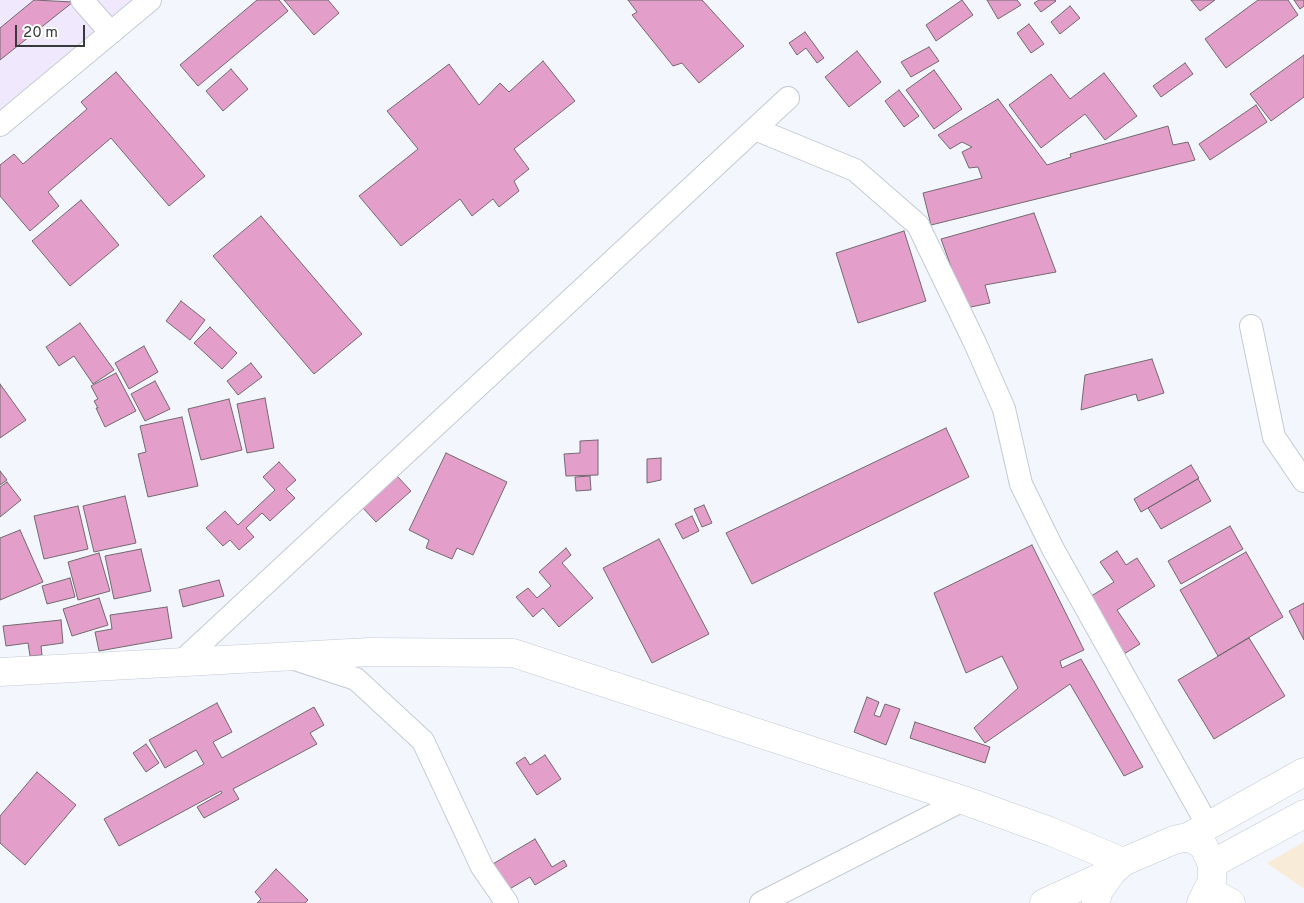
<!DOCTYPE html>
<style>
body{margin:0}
#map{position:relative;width:1304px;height:903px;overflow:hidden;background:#f3f7fd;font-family:Overpass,sans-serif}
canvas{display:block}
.scale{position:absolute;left:15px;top:25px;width:70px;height:22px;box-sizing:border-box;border:2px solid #373a3d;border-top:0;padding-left:6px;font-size:15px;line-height:18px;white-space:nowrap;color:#373a3d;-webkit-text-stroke:4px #fff;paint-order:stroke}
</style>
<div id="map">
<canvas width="1304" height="903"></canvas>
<div class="scale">20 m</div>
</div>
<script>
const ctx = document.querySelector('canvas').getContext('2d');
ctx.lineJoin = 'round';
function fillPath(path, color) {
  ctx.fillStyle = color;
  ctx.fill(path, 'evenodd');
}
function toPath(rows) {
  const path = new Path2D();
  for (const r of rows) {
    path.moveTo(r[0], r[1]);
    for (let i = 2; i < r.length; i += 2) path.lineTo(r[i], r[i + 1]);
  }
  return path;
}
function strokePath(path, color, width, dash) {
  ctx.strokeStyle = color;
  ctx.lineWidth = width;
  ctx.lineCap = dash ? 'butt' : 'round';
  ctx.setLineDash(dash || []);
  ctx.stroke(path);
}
const education = toPath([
 [1304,842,1304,889,1267,863]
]);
const medical = toPath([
 [0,0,131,0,0,110]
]);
const building = toPath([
 [34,0,73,2,0,60,0,28,34,0],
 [257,0,279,0,288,11,198,86,180,65,257,0],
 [284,0,328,0,339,13,314,35,284,0],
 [628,0,702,0,744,46,699,83,682,63,673,66,632,15,637,12,628,0],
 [962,0,973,15,936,41,926,25,962,0],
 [987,0,1017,0,1021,5,998,19,987,0],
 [1039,0,1055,0,1056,1,1041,12,1034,3,1039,0],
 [1191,0,1215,0,1200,11,1191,0],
 [1258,0,1288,0,1298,15,1226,68,1205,39,1258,0],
 [1294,0,1304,0,1304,6,1300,9,1294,0],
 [1070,6,1080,18,1060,34,1051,22,1070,6],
 [1029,24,1044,44,1031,53,1017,33,1029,24],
 [805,32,824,58,817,63,806,48,797,55,789,43,805,32],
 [929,47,939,61,911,77,901,62,929,47],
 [857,51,881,82,849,107,825,77,857,51],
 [1304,55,1304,97,1271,121,1250,94,1304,55],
 [543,61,575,101,514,149,529,169,514,181,519,191,499,207,493,199,472,216,460,199,401,246,359,196,418,149,387,111,449,64,479,105,500,83,509,92,543,61],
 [1185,63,1193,74,1161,97,1153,86,1185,63],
 [231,69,248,89,223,111,206,91,231,69],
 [934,70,962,109,934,129,906,90,934,70],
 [116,72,205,176,169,206,111,138,48,192,59,206,30,231,0,196,0,165,14,154,23,164,87,109,81,102,116,72],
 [1104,73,1137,116,1105,140,1085,114,1041,148,1009,105,1051,74,1070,99,1104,73],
 [899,90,919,116,904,127,885,101,899,90],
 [998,99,1047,165,1071,157,1070,154,1168,126,1173,145,1188,142,1195,160,931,225,923,193,982,178,978,167,969,168,962,152,972,147,962,142,950,149,938,135,998,99],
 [1256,105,1267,122,1210,160,1199,144,1256,105],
 [81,200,119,245,70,286,32,241,81,200],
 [1034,213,1056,272,985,285,990,303,966,308,941,239,1034,213],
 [261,216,362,334,314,374,213,256,261,216],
 [904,231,926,301,858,323,836,253,904,231],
 [181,301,205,320,190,340,166,321,181,301],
 [80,323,114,370,93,384,74,356,59,366,46,347,80,323],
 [210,327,237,353,222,369,194,343,210,327],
 [144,346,158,372,129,389,115,363,144,346],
 [1152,359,1164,393,1138,401,1136,394,1081,410,1085,375,1152,359],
 [251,363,262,377,238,395,227,381,251,363],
 [116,373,136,411,105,427,96,408,98,408,94,401,98,399,91,386,116,373],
 [155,381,170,409,145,421,131,394,155,381],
 [0,384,26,420,0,438,0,384],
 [265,398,274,448,247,453,237,404,265,398],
 [229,399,242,450,201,460,188,409,229,399],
 [182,417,198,486,148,497,138,454,146,452,140,426,182,417],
 [946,428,969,477,752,584,726,533,946,428],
 [598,440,598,475,566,476,564,454,580,453,580,441,598,440],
 [446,453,507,482,473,555,457,548,452,559,426,548,429,540,409,530,446,453],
 [661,458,661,480,647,483,647,459,661,458],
 [279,462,296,480,286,489,295,498,270,521,262,513,246,528,254,537,239,550,230,540,223,546,206,528,225,511,238,525,275,490,263,477,279,462],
 [1191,465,1199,478,1141,512,1134,499,1191,465],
 [0,471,7,480,0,485,0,471],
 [397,476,411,491,376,522,362,507,397,476],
 [590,476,591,490,576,491,575,477,590,476],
 [1198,479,1211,501,1161,529,1148,508,1198,479],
 [7,482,21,500,0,517,0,487,7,482],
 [125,496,136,543,94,552,83,506,125,496],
 [704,505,712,523,702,527,694,509,704,505],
 [78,506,88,549,44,559,34,516,78,506],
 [692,516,699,531,683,539,675,524,692,516],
 [1230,526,1243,549,1181,584,1168,561,1230,526],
 [20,530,43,582,0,600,0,538,20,530],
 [659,539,709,634,652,663,603,568,659,539],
 [1032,545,1084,650,1060,661,1062,668,1081,659,1143,767,1124,776,1070,684,985,743,974,728,1018,688,1002,656,966,673,934,593,1032,545],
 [566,548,571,555,562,563,593,598,559,627,543,608,533,617,516,597,528,588,537,598,551,586,539,572,566,548],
 [141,549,151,591,114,599,105,556,141,549],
 [1117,551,1126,565,1137,558,1155,586,1117,610,1140,644,1124,654,1088,598,1114,582,1100,562,1117,551],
 [1246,552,1283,617,1218,656,1180,590,1246,552],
 [99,553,110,591,78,600,68,562,99,553],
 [70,578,75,597,47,604,42,586,70,578],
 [219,580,224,596,183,607,179,590,219,580],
 [99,598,108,625,72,636,63,609,99,598],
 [1304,603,1304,640,1289,611,1304,603],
 [167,607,172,638,99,651,95,632,112,629,110,615,167,607],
 [61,620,63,643,41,646,42,655,30,656,28,643,6,646,3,626,61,620],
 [1249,638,1285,696,1214,739,1178,680,1249,638],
 [867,697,879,702,874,715,880,717,885,704,900,709,886,745,854,732,867,697],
 [217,703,232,732,213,742,222,758,314,707,324,725,310,733,317,744,233,789,239,799,204,818,197,807,222,793,221,791,119,846,104,819,204,764,196,750,165,768,149,740,217,703],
 [915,722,990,747,985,763,910,738,915,722],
 [146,744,159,763,146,772,133,753,146,744],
 [545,755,561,779,537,795,516,763,525,757,530,765,545,755],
 [37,772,76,805,25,865,0,843,0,816,37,772],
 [535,839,552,867,564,860,567,866,535,885,530,877,501,894,486,868,535,839],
 [276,869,308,900,305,903,257,903,261,899,255,892,276,869]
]);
const street = toPath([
 [82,0,111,33],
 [0,125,150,0],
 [755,129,855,170,918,225,975,343,1004,409,1021,484,1053,549,1207,824],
 [1251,326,1274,437,1304,481],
 [295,659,356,679,423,741,482,867,507,903],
 [181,662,788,98],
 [761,903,963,800]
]);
const secondary = toPath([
 [0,672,369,652,513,653,963,800,1052,832,1123,862],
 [1188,837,1304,772],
 [1212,864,1304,814],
 [1208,890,1231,903],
 [1044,903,1112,872],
 [1096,903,1098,892,1112,872,1123,862,1174,840,1188,837,1203,845,1212,864,1212,881,1201,903]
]);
fillPath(education, '#f8ebd7');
fillPath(medical, '#f0e9fe');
fillPath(building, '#e39eca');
strokePath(building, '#73696f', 1);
strokePath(street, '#c3cad3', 24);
strokePath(secondary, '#c3cad3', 29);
strokePath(street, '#fff', 22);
strokePath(secondary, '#fff', 28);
</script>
